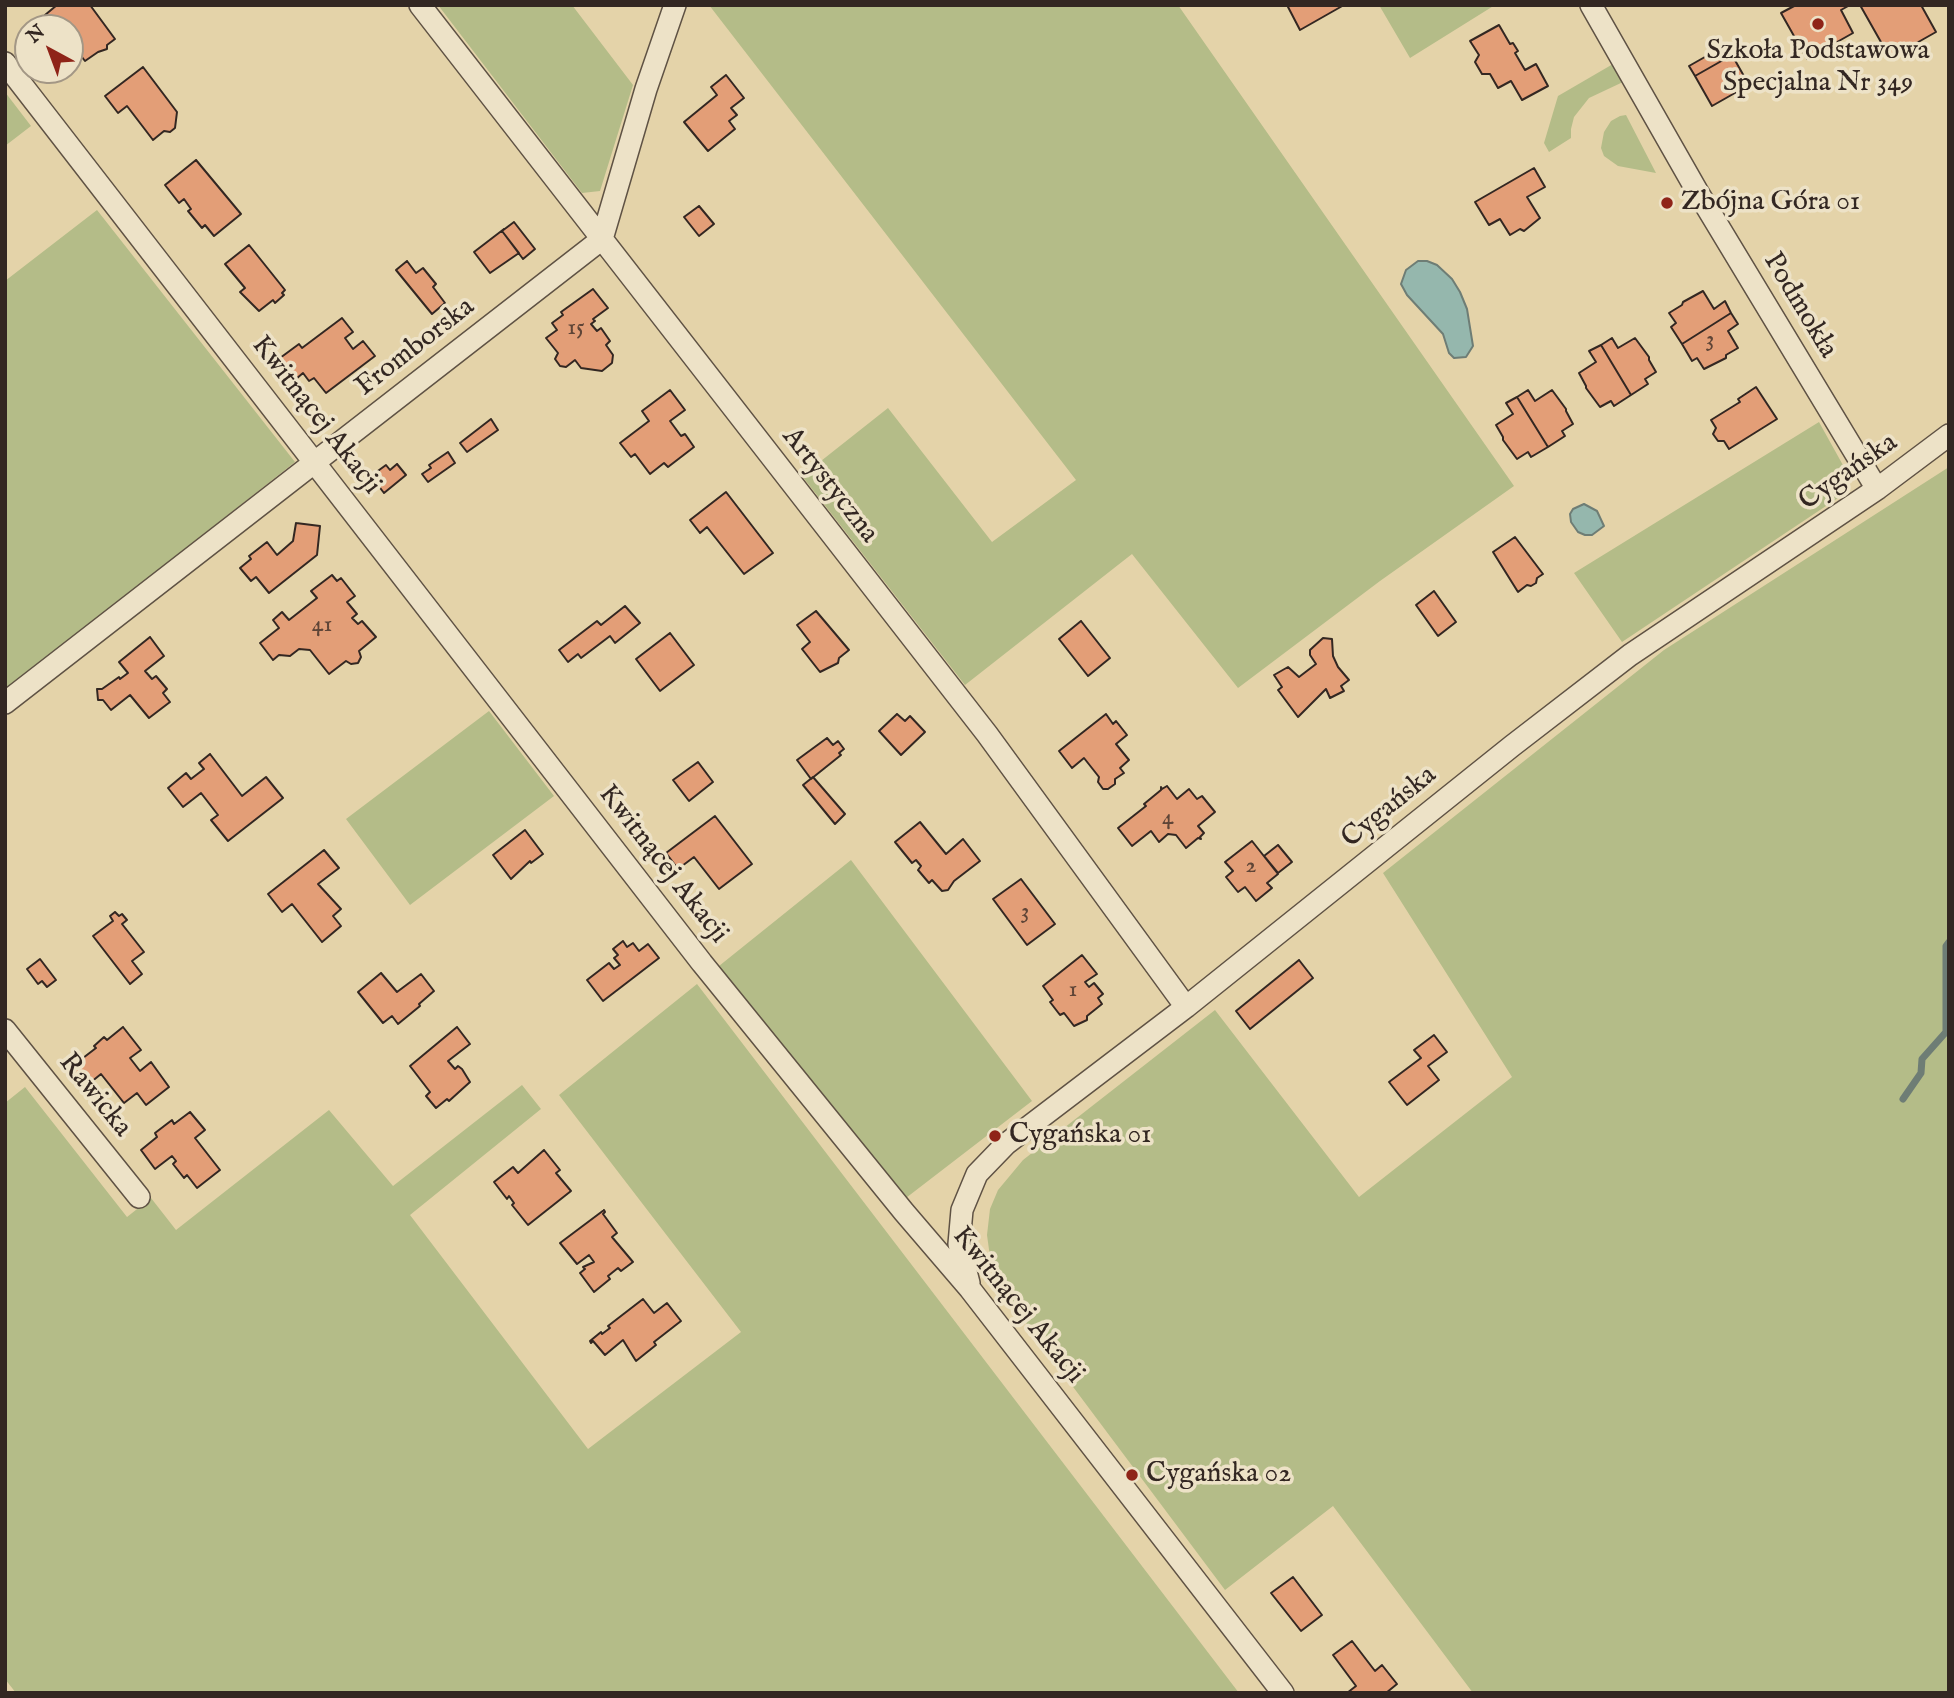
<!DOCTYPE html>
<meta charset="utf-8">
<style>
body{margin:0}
#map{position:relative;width:1954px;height:1698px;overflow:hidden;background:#e4d3a9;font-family:"IM FELL English",serif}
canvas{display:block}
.frame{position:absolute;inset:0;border:7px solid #332722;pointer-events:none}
.north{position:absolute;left:14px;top:14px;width:70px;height:70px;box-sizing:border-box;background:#ede2c7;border:2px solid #a39785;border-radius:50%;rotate:319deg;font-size:19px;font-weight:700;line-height:28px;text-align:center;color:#332722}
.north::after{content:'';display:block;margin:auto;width:24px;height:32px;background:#8f2418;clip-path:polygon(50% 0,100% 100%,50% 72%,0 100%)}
</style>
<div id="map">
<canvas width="1954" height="1698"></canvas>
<div class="frame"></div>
<div class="north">N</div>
</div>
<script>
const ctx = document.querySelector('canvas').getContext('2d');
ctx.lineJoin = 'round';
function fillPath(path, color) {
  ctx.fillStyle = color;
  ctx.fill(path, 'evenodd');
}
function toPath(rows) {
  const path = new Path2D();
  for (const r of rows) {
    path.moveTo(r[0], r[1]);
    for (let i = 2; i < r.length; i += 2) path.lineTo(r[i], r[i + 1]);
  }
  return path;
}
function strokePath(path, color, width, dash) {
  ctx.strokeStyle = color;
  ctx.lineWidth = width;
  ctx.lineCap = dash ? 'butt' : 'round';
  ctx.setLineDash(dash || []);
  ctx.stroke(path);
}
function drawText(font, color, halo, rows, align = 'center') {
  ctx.font = font + ' "IM FELL English",serif';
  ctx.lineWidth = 7;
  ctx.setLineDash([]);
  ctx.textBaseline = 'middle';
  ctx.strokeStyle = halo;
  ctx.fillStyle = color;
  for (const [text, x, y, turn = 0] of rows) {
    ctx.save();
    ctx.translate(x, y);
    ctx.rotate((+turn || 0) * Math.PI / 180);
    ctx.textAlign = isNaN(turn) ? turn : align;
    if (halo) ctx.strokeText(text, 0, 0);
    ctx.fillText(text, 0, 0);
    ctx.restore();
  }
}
const green = toPath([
 [438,5,572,5,633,85,600,191,582,193],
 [709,5,1178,5,1514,486,1380,581,1238,688,1132,554,965,685,802,476,888,408,992,542,1076,480],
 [1379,5,1495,5,1410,58],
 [1613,64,1623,82,1589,98,1574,117,1571,129,1571,138,1549,152,1544,143,1558,96],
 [5,92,31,126,5,146],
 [1626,115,1656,173,1618,166,1604,156,1601,148,1604,132,1611,121,1620,116],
 [97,210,295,462,5,691,5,281],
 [1819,422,1844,467,1838,498,1622,642,1574,573],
 [1949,467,1949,1693,1473,1693,1333,1506,1225,1590,1035,1336,1004,1290,991,1264,987,1235,990,1209,998,1190,1023,1160,1215,1010,1359,1197,1512,1077,1383,873,1664,650],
 [489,711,554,796,410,905,346,819],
 [851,860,1032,1101,902,1201,719,966],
 [697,984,1239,1693,16,1693,5,1679,5,1103,25,1087,127,1217,151,1198,176,1230,329,1110,393,1186,522,1085,541,1109,410,1215,588,1449,741,1332,559,1095]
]);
const water = toPath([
 [1418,261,1427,261,1437,265,1452,279,1460,292,1467,309,1473,346,1466,357,1454,358,1449,353,1443,334,1407,295,1401,284,1406,270,1418,261],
 [1584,504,1597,511,1604,526,1592,535,1585,535,1578,532,1571,522,1570,514,1573,509,1584,504]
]);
const stream = toPath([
 [1903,1099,1921,1073,1922,1059,1946,1032,1946,946,1949,942]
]);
const building = toPath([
 [57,5,90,5,115,39,107,45,107,49,98,52,85,61,72,44,76,42,70,34,70,28,65,28,61,23,55,28,45,15,57,5],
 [1287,5,1344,5,1300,30,1287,5],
 [1796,5,1850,5,1841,10,1853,33,1807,59,1781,13,1796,5],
 [1860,5,1921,5,1936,32,1890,58,1860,5],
 [1499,25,1510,44,1513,43,1518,51,1515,53,1525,70,1536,64,1548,86,1522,100,1511,81,1498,88,1490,74,1482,74,1475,62,1479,55,1470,41,1499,25],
 [1726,45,1732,55,1695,76,1689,66,1726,45],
 [1732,55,1749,85,1712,106,1695,76,1732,55],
 [143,67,177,112,175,128,170,132,164,131,153,140,127,106,118,113,105,96,143,67],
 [726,75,744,98,731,108,737,115,729,121,735,129,708,151,684,122,717,95,711,87,726,75],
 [196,160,241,214,214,236,205,225,202,228,188,211,191,209,184,199,179,203,165,185,196,160],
 [1534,168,1545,187,1527,197,1540,218,1524,231,1520,229,1510,235,1500,219,1489,225,1475,202,1534,168],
 [699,206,714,224,699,236,684,217,699,206],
 [514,222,535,249,523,259,502,231,514,222],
 [504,229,502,231,519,253,490,273,474,252,504,229],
 [249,245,285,290,282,293,284,295,275,303,273,300,259,311,240,292,245,288,225,264,249,245],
 [407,261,416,273,423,268,436,284,433,287,445,303,432,314,396,270,407,261],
 [593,289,608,308,593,319,595,321,591,324,597,331,601,328,610,341,606,345,613,355,612,363,602,371,581,368,575,360,566,367,560,366,555,359,558,353,546,338,557,330,552,323,563,315,561,312,593,289],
 [1703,291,1714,309,1725,301,1731,313,1682,344,1671,327,1676,323,1669,313,1682,305,1683,302,1703,291],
 [1731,313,1738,324,1728,331,1738,348,1726,355,1726,358,1704,369,1697,358,1692,361,1682,344,1731,313],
 [342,318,353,332,345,338,353,349,363,341,375,356,326,393,314,378,309,381,303,373,296,379,280,358,299,344,302,348,342,318],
 [1612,338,1618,348,1635,338,1649,357,1649,360,1656,372,1645,379,1648,384,1631,395,1601,345,1612,338],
 [1601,345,1631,395,1614,406,1611,401,1600,407,1586,388,1586,386,1579,373,1596,362,1589,351,1601,345],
 [1756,387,1777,419,1729,449,1724,441,1718,441,1713,434,1716,428,1711,420,1740,402,1738,399,1756,387],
 [670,390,685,410,670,421,681,436,685,434,694,447,668,467,664,463,650,474,635,454,631,457,620,443,649,421,642,411,670,390],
 [1528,390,1535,401,1552,390,1566,409,1566,411,1573,424,1562,431,1565,436,1548,447,1517,397,1528,390],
 [1517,397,1548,447,1531,457,1528,452,1517,459,1503,440,1503,437,1496,425,1513,414,1506,403,1517,397],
 [491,419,498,430,467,452,460,443,491,419],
 [448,452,455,463,428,482,422,474,431,468,429,465,448,452],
 [397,464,406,475,384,493,371,476,386,465,390,470,397,464],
 [726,492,773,553,744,574,707,527,700,533,690,520,726,492],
 [296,523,320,526,317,555,269,593,256,577,251,581,240,568,251,559,249,556,267,542,277,555,293,541,296,523],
 [1515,537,1543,574,1537,578,1536,583,1531,586,1527,585,1518,592,1493,552,1515,537],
 [332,575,337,581,341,578,355,596,347,602,357,614,352,618,358,624,362,621,376,637,359,651,361,657,358,663,351,664,346,661,329,674,310,650,299,649,290,656,279,655,273,660,260,643,279,628,273,620,282,612,289,620,317,598,311,591,332,575],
 [1434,591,1456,622,1438,636,1416,605,1434,591],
 [625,606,640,623,615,643,610,636,581,658,578,654,568,662,559,650,597,621,601,625,625,606],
 [816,611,849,650,839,658,838,663,820,672,802,649,810,642,797,625,816,611],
 [1081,621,1110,658,1088,676,1059,639,1081,621],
 [670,633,694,665,660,691,636,659,670,633],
 [150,637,164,656,145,671,152,679,156,676,167,689,163,693,170,702,149,718,130,695,111,710,103,700,98,700,97,689,102,689,119,677,120,679,128,673,119,662,150,637],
 [1323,638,1332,639,1333,656,1338,667,1349,680,1341,686,1344,691,1330,698,1326,689,1298,717,1278,690,1282,687,1274,675,1288,667,1299,677,1316,664,1310,655,1310,650,1323,638],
 [897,714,905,721,910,716,925,732,901,755,879,731,897,714],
 [1106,714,1113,724,1116,721,1127,735,1116,744,1129,760,1120,768,1124,773,1115,779,1115,784,1108,789,1103,789,1098,782,1099,777,1084,758,1072,768,1059,751,1106,714],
 [827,738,833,745,838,741,844,749,839,753,841,755,811,779,797,760,827,738],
 [210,754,242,796,266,777,283,798,228,841,211,820,218,815,201,793,183,807,168,788,186,773,191,779,204,769,199,763,210,754],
 [698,762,713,782,689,801,673,780,698,762],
 [813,777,845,814,835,824,803,785,813,777],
 [1167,786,1177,799,1189,789,1197,799,1202,796,1215,812,1198,826,1204,833,1200,837,1201,839,1198,838,1186,848,1176,835,1168,834,1159,842,1151,831,1132,846,1118,828,1146,806,1144,804,1161,790,1161,787,1162,789,1167,786],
 [715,816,752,864,719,889,694,857,678,869,666,853,715,816],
 [920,822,946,854,963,839,980,861,954,881,948,890,942,891,932,880,929,883,918,870,921,866,916,860,912,863,895,842,920,822],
 [525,830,543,854,531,863,530,861,511,879,493,855,525,830],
 [1252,841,1278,874,1267,883,1272,888,1256,901,1245,887,1238,892,1226,877,1233,871,1225,862,1252,841],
 [1278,845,1292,862,1278,873,1264,856,1278,845],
 [324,850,339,868,318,884,341,909,333,916,341,926,322,942,292,904,282,912,268,894,324,850],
 [1021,879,1055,924,1027,945,993,899,1021,879],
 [115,912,119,916,122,914,127,920,122,924,144,952,132,961,142,974,130,984,93,936,113,921,110,916,115,912],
 [623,941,627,947,633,943,639,951,648,944,659,958,603,1001,587,980,609,963,614,969,620,965,614,958,618,955,613,949,623,941],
 [1082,955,1097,974,1085,982,1089,987,1094,983,1103,994,1098,998,1102,1004,1087,1016,1087,1020,1074,1026,1064,1013,1060,1015,1050,1002,1053,1000,1043,986,1082,955],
 [40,959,56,980,47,987,42,981,38,984,27,969,40,959],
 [1299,960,1313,978,1250,1029,1236,1011,1299,960],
 [381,973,397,992,421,974,434,991,419,1004,420,1006,398,1024,392,1016,383,1023,358,992,381,973],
 [123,1027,141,1050,130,1058,140,1071,151,1062,169,1087,146,1105,137,1093,124,1103,101,1074,85,1087,70,1068,96,1048,94,1046,104,1037,107,1040,123,1027],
 [457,1027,470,1044,448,1061,455,1069,458,1066,462,1069,470,1082,449,1101,447,1099,436,1108,426,1096,430,1092,410,1066,457,1027],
 [1434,1035,1447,1052,1428,1066,1439,1080,1407,1105,1389,1082,1421,1058,1414,1050,1434,1035],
 [190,1112,205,1130,195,1138,220,1170,197,1188,187,1175,184,1178,173,1164,176,1161,172,1156,155,1169,141,1150,157,1137,155,1133,172,1120,174,1124,190,1112],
 [544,1150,560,1170,556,1173,571,1191,528,1225,512,1205,514,1203,509,1196,507,1199,494,1182,513,1167,518,1173,544,1150],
 [604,1210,605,1212,603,1214,617,1233,612,1237,633,1262,621,1271,618,1268,608,1276,610,1279,594,1292,580,1273,585,1269,583,1267,594,1262,589,1255,577,1264,560,1243,604,1210],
 [643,1299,654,1313,667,1303,681,1321,654,1342,656,1345,636,1361,623,1340,605,1355,593,1341,591,1343,590,1341,601,1332,602,1334,610,1328,608,1326,643,1299],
 [1293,1577,1322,1615,1301,1631,1271,1593,1293,1577],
 [1352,1641,1375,1671,1382,1665,1397,1684,1386,1693,1347,1693,1356,1686,1333,1655,1352,1641]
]);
const street = toPath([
 [420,5,987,734,1186,1007],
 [1591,5,1697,191,1877,489],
 [5,63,702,963,904,1212,970,1289,1283,1693],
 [5,703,602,239,646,89,675,5],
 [5,1030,139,1197],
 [969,1283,959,1244,962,1210,977,1174,1006,1144,1186,1007,1512,746,1630,655,1877,489,1949,435]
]);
const markers = [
 [1818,24,7,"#8f2418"],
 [1667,203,7,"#8f2418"],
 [995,1136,7,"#8f2418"],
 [1132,1475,7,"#8f2418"]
];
const numberNames = [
 ["15",576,329],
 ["3",1710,341],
 ["41",322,626],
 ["4",1168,819],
 ["2",1251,867],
 ["3",1025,913],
 ["1",1073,991]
];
const poiNames = [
 ["Szkoła Podstawowa",1818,52,"center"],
 ["Specjalna Nr 349",1818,84,"center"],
 ["Zbójna Góra 01",1681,203],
 ["Cygańska 01",1009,1136],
 ["Cygańska 02",1146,1475]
];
const streetNames = [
 ["Podmokła",1799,306,59],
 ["Fromborska",416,348,-38],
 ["Kwitnącej Akacji",315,416,52],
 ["Cygańska",1849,473,-35],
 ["Artystyczna",829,486,52],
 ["Cygańska",1390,808,-39],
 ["Kwitnącej Akacji",662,865,52],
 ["Rawicka",94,1096,51],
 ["Kwitnącej Akacji",1017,1306,51]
];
fillPath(green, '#b4bc88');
fillPath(water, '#95b7ad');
strokePath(water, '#6e7d75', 2);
strokePath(stream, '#6e7d75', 7);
fillPath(building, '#e39e77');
strokePath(building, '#332722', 2);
strokePath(street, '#5f5244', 24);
strokePath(street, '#ede2c7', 21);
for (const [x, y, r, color] of markers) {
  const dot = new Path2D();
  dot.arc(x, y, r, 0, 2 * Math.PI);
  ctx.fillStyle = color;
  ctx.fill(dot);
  strokePath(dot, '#ede2c7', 2.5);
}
drawText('24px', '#5f4537', null, numberNames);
drawText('28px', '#332722', '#ede2c7', poiNames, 'left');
drawText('28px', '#332722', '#ede2c7', streetNames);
</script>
